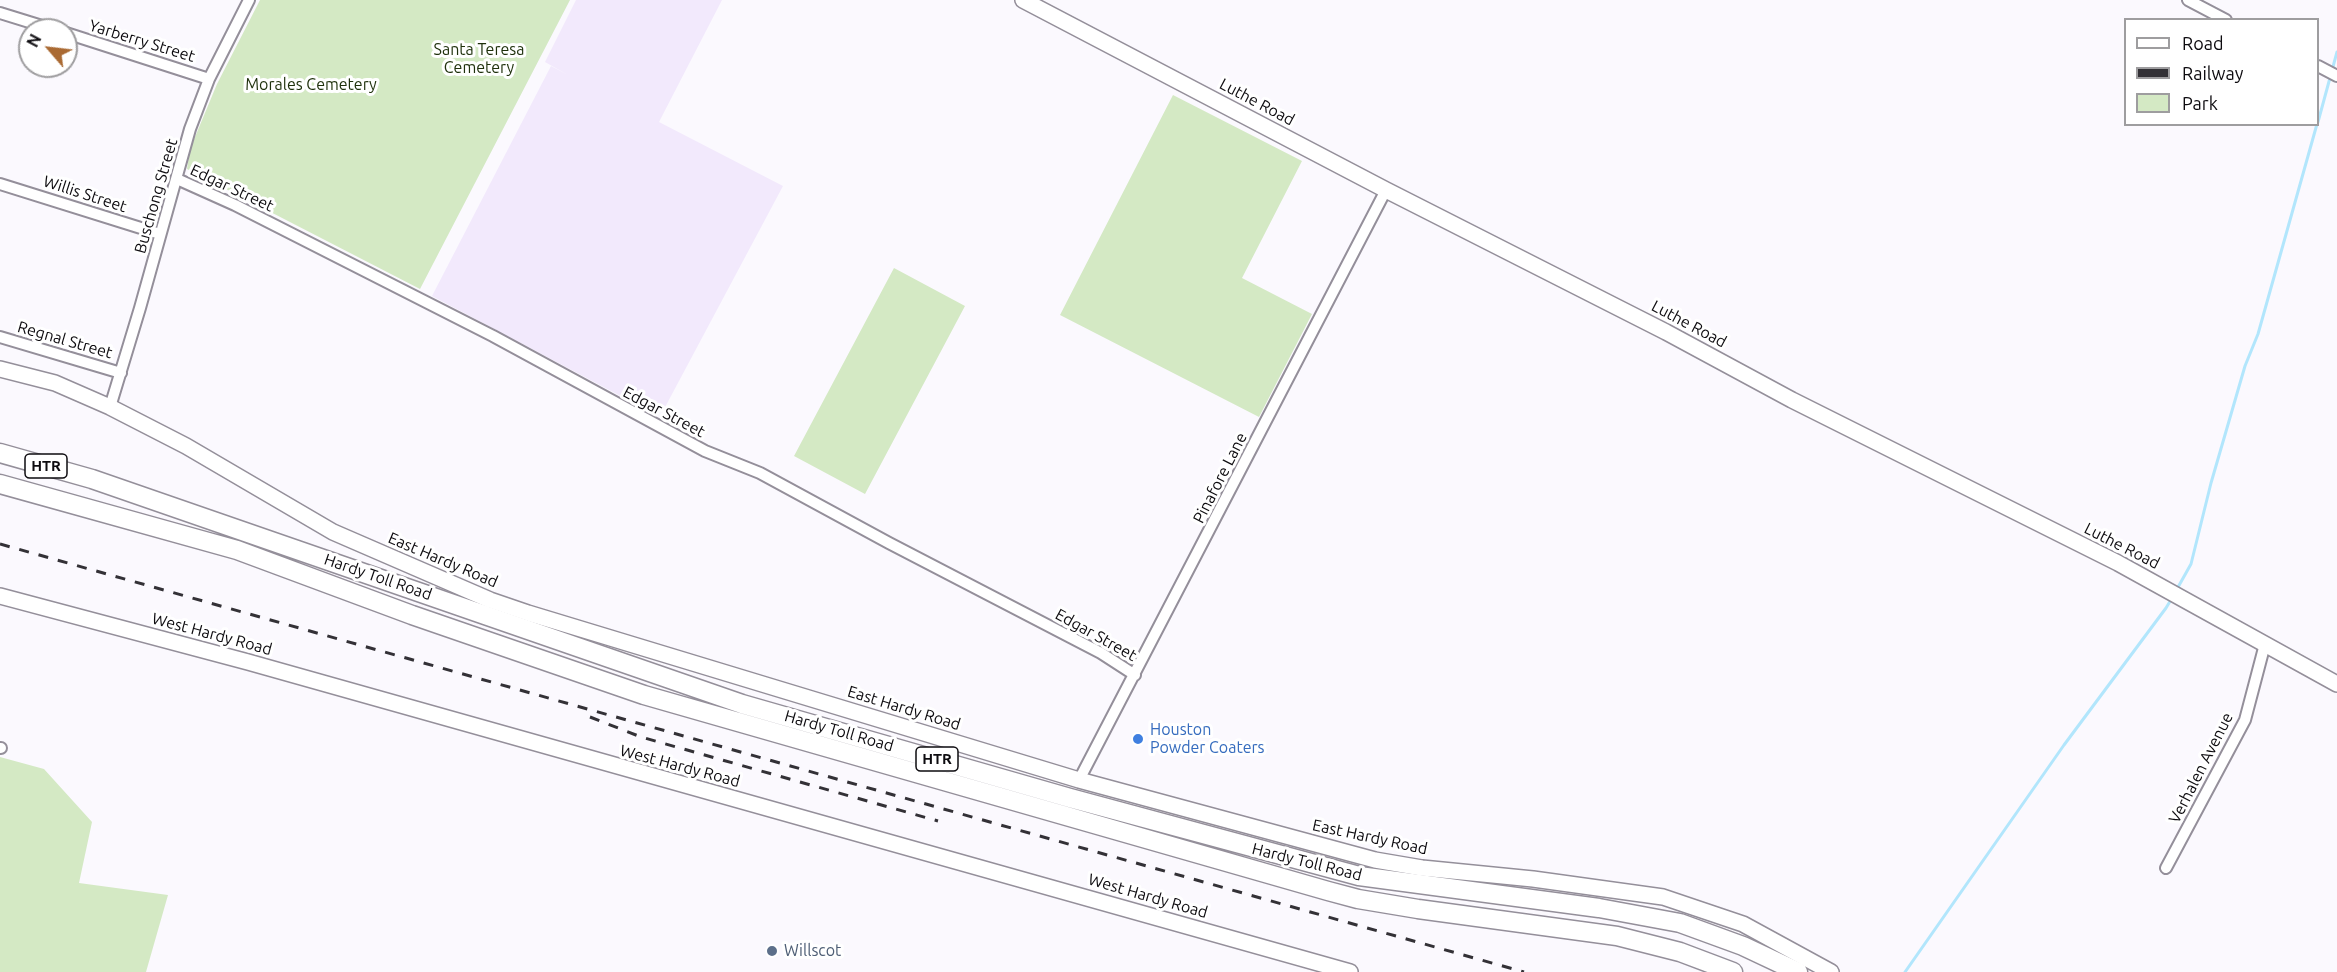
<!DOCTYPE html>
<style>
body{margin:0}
#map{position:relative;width:2337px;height:972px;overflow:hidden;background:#fbf9fe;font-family:Ubuntu,sans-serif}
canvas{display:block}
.legend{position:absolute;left:2124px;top:18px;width:195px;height:108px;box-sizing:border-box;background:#fff;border:2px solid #9e9d9f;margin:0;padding:8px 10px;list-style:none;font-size:18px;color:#0d0b0f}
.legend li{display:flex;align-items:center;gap:12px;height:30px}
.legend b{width:30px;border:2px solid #9e9d9f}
.north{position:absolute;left:18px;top:18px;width:60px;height:60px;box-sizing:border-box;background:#fff;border:2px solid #9e9d9f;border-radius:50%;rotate:298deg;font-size:16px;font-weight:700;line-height:24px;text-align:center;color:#0d0b0f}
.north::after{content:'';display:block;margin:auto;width:21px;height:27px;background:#aa6a33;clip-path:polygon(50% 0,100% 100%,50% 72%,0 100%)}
</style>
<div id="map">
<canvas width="2337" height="972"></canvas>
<ul class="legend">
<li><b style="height:8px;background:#fff"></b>Road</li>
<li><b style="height:8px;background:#333136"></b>Railway</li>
<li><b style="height:16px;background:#d4e9c4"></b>Park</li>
</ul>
<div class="north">N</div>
</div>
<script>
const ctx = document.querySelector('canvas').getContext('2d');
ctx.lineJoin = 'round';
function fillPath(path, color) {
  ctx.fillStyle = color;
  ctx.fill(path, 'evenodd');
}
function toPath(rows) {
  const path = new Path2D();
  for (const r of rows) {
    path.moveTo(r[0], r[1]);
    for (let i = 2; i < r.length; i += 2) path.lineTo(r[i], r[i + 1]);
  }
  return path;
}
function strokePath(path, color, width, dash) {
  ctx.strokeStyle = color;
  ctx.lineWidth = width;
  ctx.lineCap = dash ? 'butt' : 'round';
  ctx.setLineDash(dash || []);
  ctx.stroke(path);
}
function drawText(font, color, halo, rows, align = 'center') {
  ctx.font = font + ' Ubuntu,sans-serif';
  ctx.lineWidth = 6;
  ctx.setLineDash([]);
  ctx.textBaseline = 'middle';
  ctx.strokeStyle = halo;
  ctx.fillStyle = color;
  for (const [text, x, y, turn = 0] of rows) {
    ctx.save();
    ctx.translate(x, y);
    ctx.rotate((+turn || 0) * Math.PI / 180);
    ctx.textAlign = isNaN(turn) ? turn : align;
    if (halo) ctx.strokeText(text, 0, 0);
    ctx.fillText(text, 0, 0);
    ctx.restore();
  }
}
const built = toPath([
 [576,0,722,0,659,122,783,186,663,411,630,401,432,296,551,66,568,75,545,62]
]);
const green = toPath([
 [260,0,570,0,420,289,187,169,190,149,217,84],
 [1173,95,1302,161,1242,278,1312,314,1259,417,1060,315],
 [894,268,965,306,865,494,794,456],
 [0,757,44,769,92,822,79,883,168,895,146,972,0,972]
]);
const stream = toPath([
 [2318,122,2337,52],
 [2177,589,2191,564,2211,483,2245,366,2258,334,2317,124],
 [1905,972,2064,745,2166,608,2172,598]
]);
const street = toPath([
 [2188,0,2226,20],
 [0,13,55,30],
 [66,33,209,79],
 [2318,66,2337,76],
 [177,179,235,205,493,336,705,451,760,473,889,543,1101,653,1135,675],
 [0,184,160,234],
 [0,337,121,373],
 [110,407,140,308,190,129,209,79,249,0],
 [0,748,1,748],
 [1079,780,1386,190],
 [2166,868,2245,720,2265,644]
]);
const secondary = toPath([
 [1023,0,1386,190,1666,332,1792,400,2118,563,2337,684],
 [0,369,55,383,110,407,186,446,333,532,490,600,528,613,1079,780,1375,860,1422,868,1533,879,1663,897,1743,924,1831,972],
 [0,596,248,662,1350,972]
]);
const highway = toPath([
 [0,453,92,479,742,704,1070,798,1359,876,1599,908,1680,923,1743,946,1798,972],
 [0,484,237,550,412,615,644,695,1328,891,1358,899,1418,909,1617,936,1680,952,1733,972]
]);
const rail = toPath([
 [0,544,1524,972],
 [590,717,641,737,938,821]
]);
const markers = [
 [1138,739,6,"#3f7fe0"],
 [772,951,6,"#5c6f8a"]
];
const shields = [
 [46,466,42],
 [937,759,42]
];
const shieldNames = [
 ["HTR",46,466],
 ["HTR",937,759]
];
const streetNames = [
 ["Yarberry Street",142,41,17],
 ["Luthe Road",1257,102,28],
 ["Edgar Street",232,188,25],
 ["Willis Street",85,194,18],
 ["Buschong Street",156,196,-74],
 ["Luthe Road",1689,324,28],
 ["Regnal Street",65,340,16],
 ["Edgar Street",664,412,28],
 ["Pinafore Lane",1220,478,-63],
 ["Luthe Road",2122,546,27],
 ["East Hardy Road",443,560,23],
 ["Hardy Toll Road",378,577,19],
 ["West Hardy Road",212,634,15],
 ["Edgar Street",1096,635,29],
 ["East Hardy Road",904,708,17],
 ["Hardy Toll Road",839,731,16],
 ["West Hardy Road",680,766,15],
 ["Verhalen Avenue",2201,768,-63],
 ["East Hardy Road",1370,837,12],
 ["Hardy Toll Road",1307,862,14],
 ["West Hardy Road",1148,896,16]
];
const parkNames = [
 ["Santa Teresa",479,50],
 ["Cemetery",479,68],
 ["Morales Cemetery",311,85]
];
const shopNames = [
 ["Houston",1150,730],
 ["Powder Coaters",1150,748]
];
const serviceNames = [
 ["Willscot",784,951]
];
fillPath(built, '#f2e9fc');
fillPath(green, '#d4e9c4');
strokePath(stream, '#b2e6fc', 3);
strokePath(street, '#948f9a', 14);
strokePath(secondary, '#948f9a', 18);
strokePath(highway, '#948f9a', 21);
strokePath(street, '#fff', 10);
strokePath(secondary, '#fff', 15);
strokePath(highway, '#fff', 18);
strokePath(rail, '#333136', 3, [10, 10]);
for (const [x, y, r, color] of markers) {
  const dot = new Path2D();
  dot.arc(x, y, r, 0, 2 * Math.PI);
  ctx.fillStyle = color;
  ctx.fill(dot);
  strokePath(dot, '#fff', 2);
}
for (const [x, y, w] of shields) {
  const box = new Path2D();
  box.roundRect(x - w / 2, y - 12, w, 24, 4.5);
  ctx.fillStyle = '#fff';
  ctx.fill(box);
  strokePath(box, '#0d0b0f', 1.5);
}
drawText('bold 15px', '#0d0b0f', null, shieldNames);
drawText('16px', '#0d0b0f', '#fff', streetNames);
drawText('16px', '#1e300b', '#fff', parkNames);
drawText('16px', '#366cbe', '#fff', shopNames, 'left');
drawText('16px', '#4e5e75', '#fff', serviceNames, 'left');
</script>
